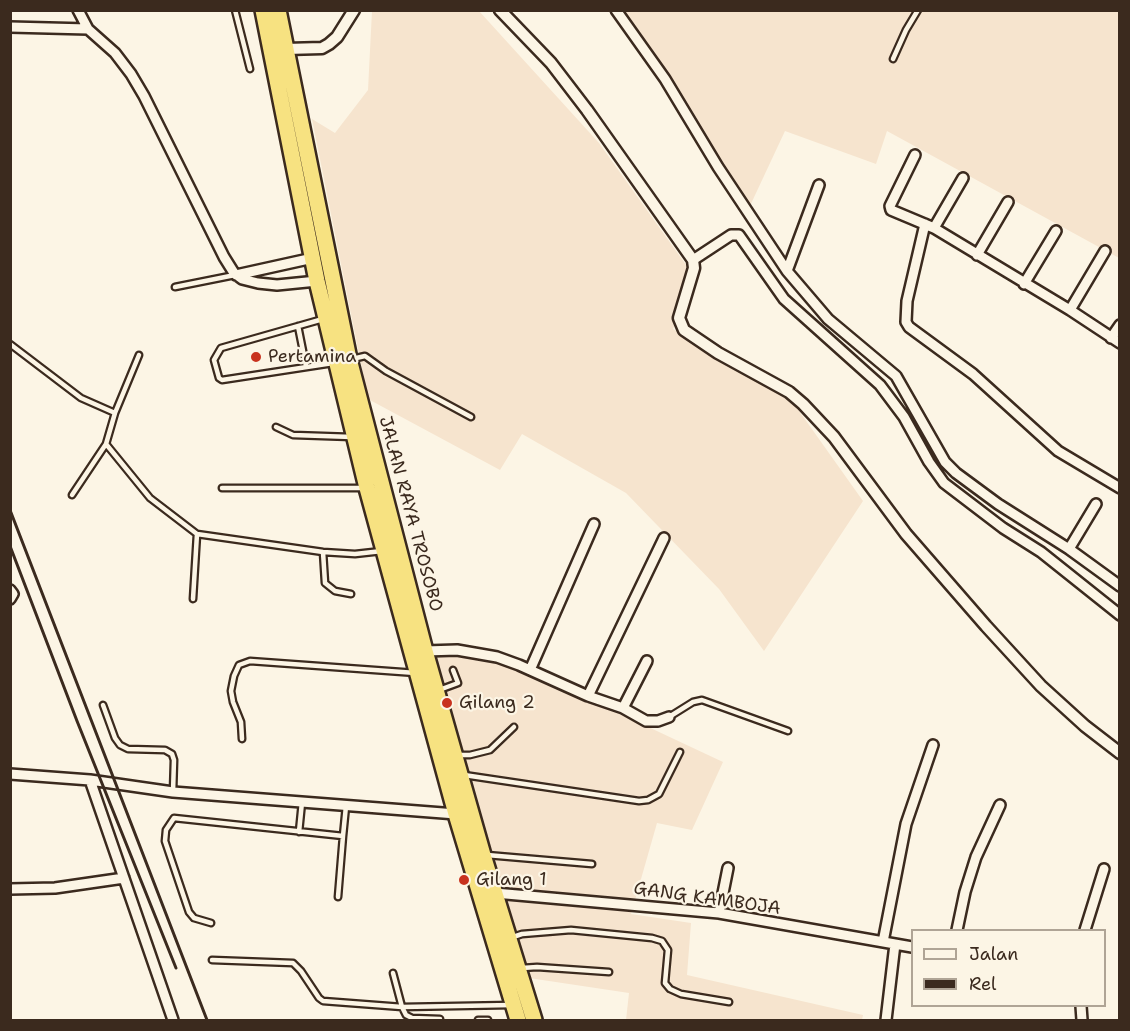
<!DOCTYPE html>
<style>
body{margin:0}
#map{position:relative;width:1130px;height:1031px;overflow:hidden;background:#fcf5e5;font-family:"Shantell Sans",sans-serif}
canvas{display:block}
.frame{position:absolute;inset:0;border:12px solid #3b2a1e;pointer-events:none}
.legend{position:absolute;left:911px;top:929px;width:195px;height:78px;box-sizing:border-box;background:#fcf5e5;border:2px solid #afa495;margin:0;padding:8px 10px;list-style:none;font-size:18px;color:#3b2a1e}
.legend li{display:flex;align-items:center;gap:12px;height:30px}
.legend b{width:30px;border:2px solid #afa495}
</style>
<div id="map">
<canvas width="1130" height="1031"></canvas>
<div class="frame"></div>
<ul class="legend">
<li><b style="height:8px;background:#fcf5e5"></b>Jalan</li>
<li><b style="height:8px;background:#3b2a1e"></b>Rel</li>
</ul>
</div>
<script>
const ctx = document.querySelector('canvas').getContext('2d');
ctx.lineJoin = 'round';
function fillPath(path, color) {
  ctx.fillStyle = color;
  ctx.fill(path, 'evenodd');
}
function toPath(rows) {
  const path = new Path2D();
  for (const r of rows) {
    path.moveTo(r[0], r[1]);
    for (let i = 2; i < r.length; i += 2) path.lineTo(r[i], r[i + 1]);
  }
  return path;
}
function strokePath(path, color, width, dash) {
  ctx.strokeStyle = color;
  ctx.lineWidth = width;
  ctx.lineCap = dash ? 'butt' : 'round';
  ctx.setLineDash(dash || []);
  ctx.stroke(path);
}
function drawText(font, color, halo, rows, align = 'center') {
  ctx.font = font + ' "Shantell Sans",sans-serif';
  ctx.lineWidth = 4.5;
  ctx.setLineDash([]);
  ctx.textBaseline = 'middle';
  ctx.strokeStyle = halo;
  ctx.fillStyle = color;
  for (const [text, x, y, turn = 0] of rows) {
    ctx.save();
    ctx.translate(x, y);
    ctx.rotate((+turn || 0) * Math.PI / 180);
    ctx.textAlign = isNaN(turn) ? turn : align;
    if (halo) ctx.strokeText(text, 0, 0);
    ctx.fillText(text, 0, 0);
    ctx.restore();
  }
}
const built = toPath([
 [372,11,479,11,599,143,694,276,673,329,792,401,863,501,764,651,719,589,626,493,522,434,500,470,368,399,312,119,335,133,368,90],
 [615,11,1119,11,1119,258,887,131,876,164,785,131,749,208,627,34],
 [482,649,723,762,692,830,657,823,631,914,691,923,687,975,863,1015,862,1020,626,1020,629,993,529,978,432,650]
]);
const service = toPath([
 [235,10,250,69],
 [893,59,906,30,918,10],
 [175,287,235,275],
 [323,319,221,348,214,360,219,378,222,380,333,363],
 [298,326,306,366],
 [10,344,81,398,115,413],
 [352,359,365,356,386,371,471,417],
 [276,427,293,435,352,437],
 [106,444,150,498,197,534,323,552,355,554,382,551],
 [222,488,363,488],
 [72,495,106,444,115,413,139,355],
 [323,552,325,583,335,591,351,594],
 [193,599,197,534],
 [439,690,458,683,453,670],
 [103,705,115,738,120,745,128,749,165,750,172,754,174,760,173,792],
 [669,717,693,702,702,700,788,731],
 [242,739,241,722,233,702,231,691,234,676,239,665,250,661,416,673],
 [457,755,470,755,490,750,514,727],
 [464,775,639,801,648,800,659,794,680,752],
 [299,832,302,802],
 [343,836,346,806],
 [487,855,592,864],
 [211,923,194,918,189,912,165,841,166,830,174,818,343,836,338,897],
 [513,937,522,934,571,930,652,938,662,941,668,950,665,983,670,989,681,994,729,1002],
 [212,960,293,963,301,971,319,998,323,1001,402,1007,406,1015,412,1018,440,1019],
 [522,968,537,967,609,972],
 [393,973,402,1007,512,1005],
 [478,1020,488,1020]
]);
const minor = toPath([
 [78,10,88,29,115,53,131,74,144,96,224,257,234,273,242,279,258,283,277,285,317,281],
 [616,10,665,79,718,167,787,271,828,319,896,376,945,462,956,473,998,504,1069,549,1120,586],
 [10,27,88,29],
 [915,155,890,206,891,210,934,228,1070,310,1120,343],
 [925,224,907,301,906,322,909,327,973,374,1058,451,1120,488],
 [934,228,963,178],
 [977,255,1008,202],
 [693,260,731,235,739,235,784,299,880,385,904,417,929,462,944,483,1003,528,1041,552,1120,615],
 [787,271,819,185],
 [236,275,313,258],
 [1024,284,1056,231],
 [1070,310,1105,251],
 [1111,338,1120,325],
 [1069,549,1096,504],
 [10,590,13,594,10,599],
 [425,651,457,650,497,657,519,665,588,696,623,708,646,721,658,721,669,717],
 [530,670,594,524],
 [588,696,664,538],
 [623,708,647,661],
 [10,774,90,780,173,792,456,814],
 [90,780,173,1020],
 [10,889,55,888,124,878],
 [495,893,719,913,912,947],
 [719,913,728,868],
 [957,930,965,892,976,857,1000,805],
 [1085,930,1104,869],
 [883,942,906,824,933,745],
 [1081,1006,1082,1020],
 [886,1020,895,944]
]);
const tertiary = toPath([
 [500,10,551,63,587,110,693,260,694,268,679,318,684,330,718,353,789,392,803,404,834,437,906,534,986,626,1041,686,1085,726,1120,753],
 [286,49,322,48,329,44,337,37,354,10]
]);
const trunk = toPath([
 [263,10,317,281,367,488,456,814,518,1020],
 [278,10,349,359,425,651,483,855,534,1020]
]);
const rail = toPath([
 [10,510,207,1020],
 [10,546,77,721,176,968]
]);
const markers = [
 [256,357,6,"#c8321e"],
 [447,703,6,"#c8321e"],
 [464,880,6,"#c8321e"]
];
const poiNames = [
 ["Pertamina",268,357],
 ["Gilang 2",459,703],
 ["Gilang 1",476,880]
];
const streetNames = [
 ["JALAN RAYA TROSOBO",410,514,75],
 ["GANG KAMBOJA",707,899,8]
];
fillPath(built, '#f6e4ce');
strokePath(service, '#3b2a1e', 9);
strokePath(minor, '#3b2a1e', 14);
strokePath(tertiary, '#3b2a1e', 15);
strokePath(trunk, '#3b2a1e', 20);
strokePath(service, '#fcf5e5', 4.5);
strokePath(minor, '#fcf5e5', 9);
strokePath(tertiary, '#fcf5e5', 10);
strokePath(trunk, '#f7e281', 15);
strokePath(rail, '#3b2a1e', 3);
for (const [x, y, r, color] of markers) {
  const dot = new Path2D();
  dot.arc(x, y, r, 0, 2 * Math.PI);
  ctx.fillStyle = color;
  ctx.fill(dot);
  strokePath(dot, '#fcf5e5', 2);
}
drawText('18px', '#3b2a1e', '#fcf5e5', poiNames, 'left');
drawText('18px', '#3b2a1e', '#fcf5e5', streetNames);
</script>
